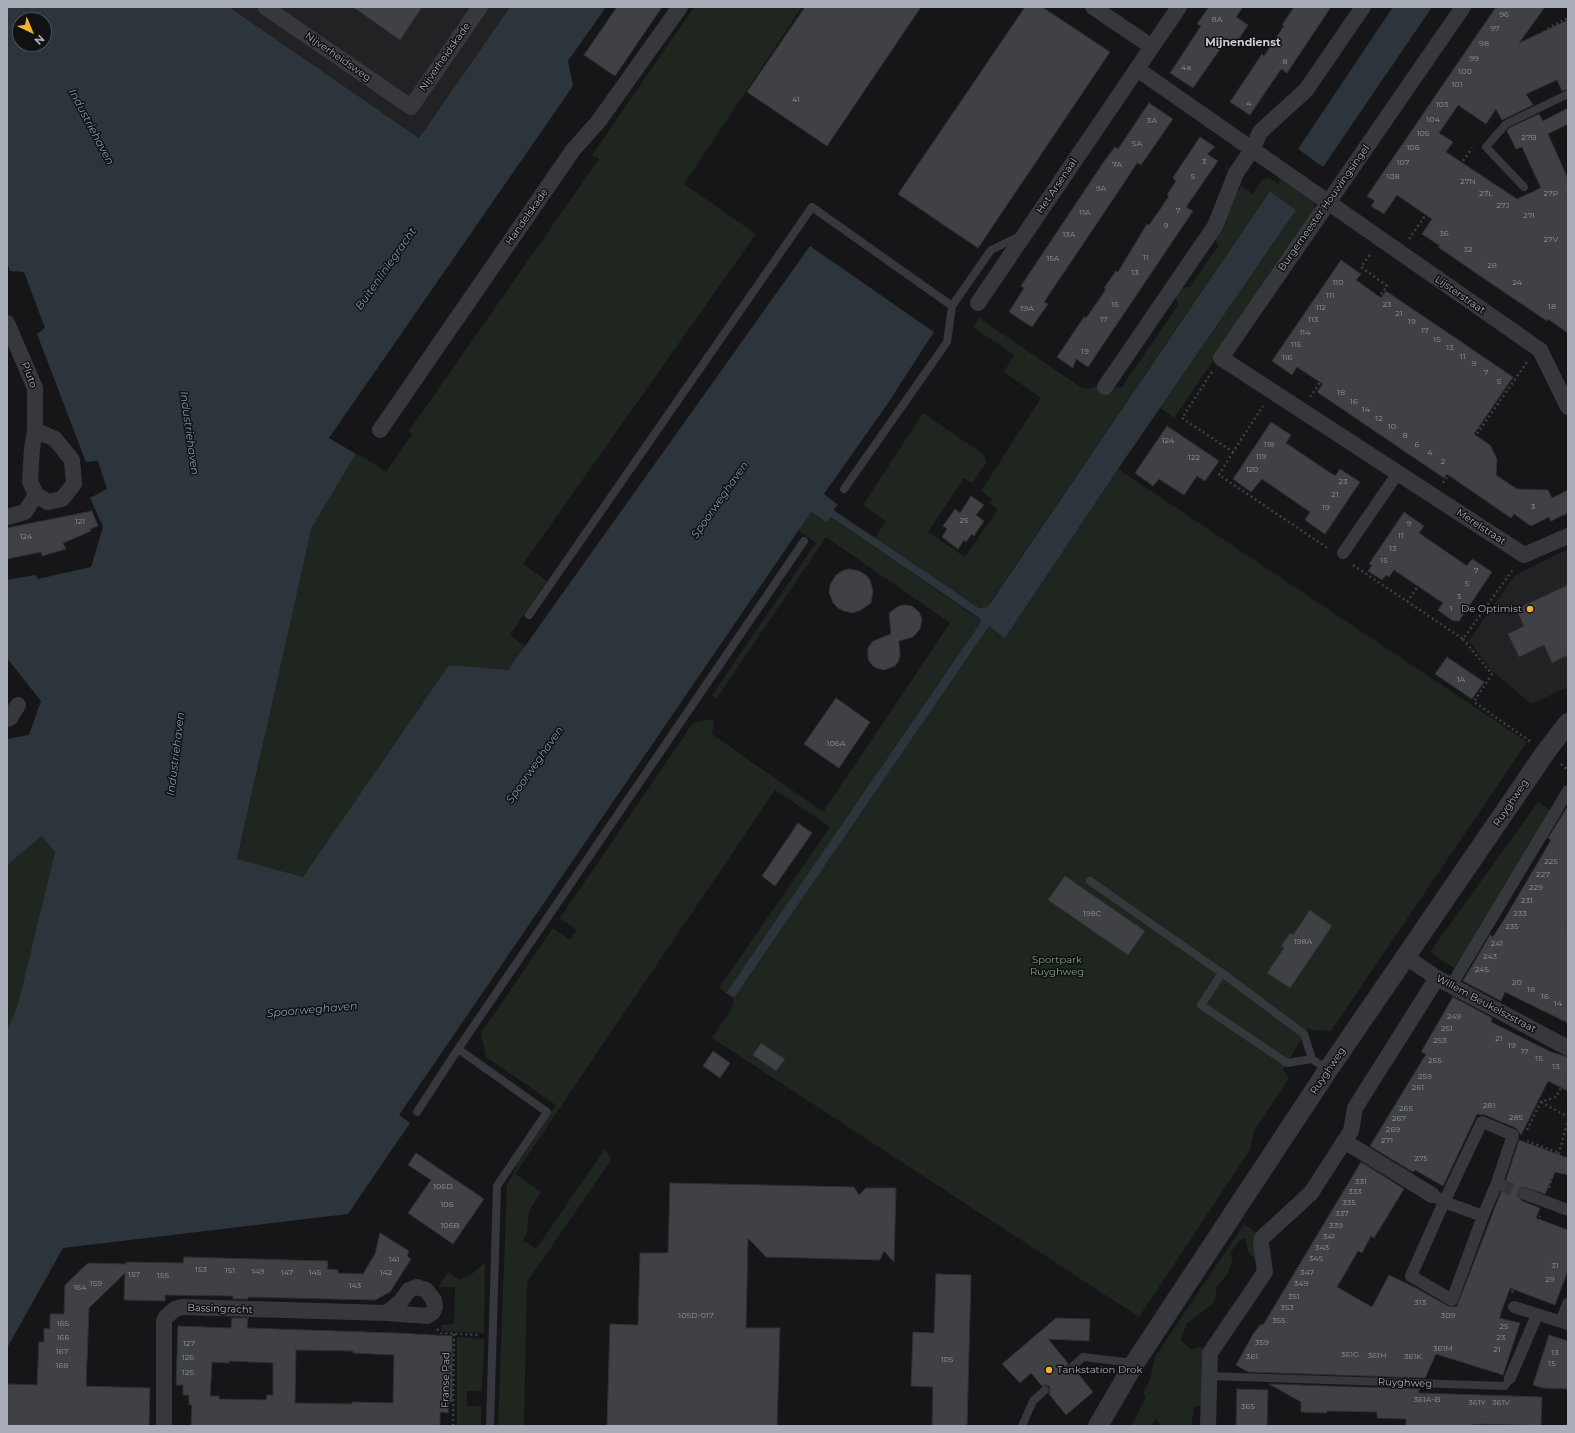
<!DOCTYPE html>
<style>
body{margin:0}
#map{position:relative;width:1575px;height:1433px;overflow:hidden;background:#161618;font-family:Montserrat,sans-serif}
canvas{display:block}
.frame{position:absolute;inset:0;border:8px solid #a8adb8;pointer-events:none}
.north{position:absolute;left:12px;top:12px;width:40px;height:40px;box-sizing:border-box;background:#111113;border:1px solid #4d4f55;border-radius:50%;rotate:136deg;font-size:11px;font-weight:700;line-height:16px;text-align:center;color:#a8adb8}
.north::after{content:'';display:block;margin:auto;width:14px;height:18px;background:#f2b134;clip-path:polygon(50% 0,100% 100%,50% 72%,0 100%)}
</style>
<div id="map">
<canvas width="1575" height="1433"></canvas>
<div class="frame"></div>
<div class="north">N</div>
</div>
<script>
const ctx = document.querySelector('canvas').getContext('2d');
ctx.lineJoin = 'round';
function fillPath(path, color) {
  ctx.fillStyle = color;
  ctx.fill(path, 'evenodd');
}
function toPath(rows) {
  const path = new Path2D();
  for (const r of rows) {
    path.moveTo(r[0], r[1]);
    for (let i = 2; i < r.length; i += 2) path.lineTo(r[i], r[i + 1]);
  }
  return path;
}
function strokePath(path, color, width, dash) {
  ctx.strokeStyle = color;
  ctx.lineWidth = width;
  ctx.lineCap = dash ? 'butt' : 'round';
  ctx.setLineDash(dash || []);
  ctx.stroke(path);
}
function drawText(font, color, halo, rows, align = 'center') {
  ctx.font = font + ' Montserrat,sans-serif';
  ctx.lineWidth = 3;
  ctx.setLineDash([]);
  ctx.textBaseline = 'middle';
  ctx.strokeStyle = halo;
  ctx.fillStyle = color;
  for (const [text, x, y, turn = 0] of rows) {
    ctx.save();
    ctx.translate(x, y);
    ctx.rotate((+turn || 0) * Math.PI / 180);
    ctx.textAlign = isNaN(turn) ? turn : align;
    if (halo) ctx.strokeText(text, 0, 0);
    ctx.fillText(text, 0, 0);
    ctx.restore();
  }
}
const built = toPath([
 [229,7,510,7,419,138],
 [1568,549,1568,687,1531,704,1492,671,1469,641,1514,576]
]);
const green = toPath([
 [694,7,802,7,684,184,756,234,523,564,547,581,510,635,525,646,508,671,449,665,304,877,237,860,312,527,356,454,365,458,386,472,412,434,409,431,599,159,592,155],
 [1268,177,1278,184,1282,178,1314,201,1315,209,1174,418,1160,408,1296,210,1270,191,987,607,979,608,875,538,886,521,863,505,923,413,983,454,987,462,972,483,964,478,928,532,965,557,998,509,989,503,992,499,981,491,1041,398,1004,372,1014,355,973,327,979,318,1082,388,1089,389,1098,385,1113,388,1122,387,1178,305,1176,296,1181,288,1190,287,1218,246,1215,238,1237,189,1239,190,1241,186,1253,194,1262,180,1265,179,1267,180],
 [1118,469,1527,742,1331,1031,1311,1030,1308,1028,1283,1070,1289,1078,1254,1131,1250,1150,1139,1317,712,1038,732,1008,734,998,985,631,989,626,1005,638],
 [810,512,826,522,831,517,979,619,981,622,726,993,719,988,830,827,775,790,515,1174,541,1192,529,1211,527,1234,523,1240,536,1249,604,1150,609,1154,611,1160,527,1282,524,1426,498,1426,507,1185,517,1167,516,1166,556,1105,486,1057,481,1033,553,928,570,940,576,930,560,918,693,723,714,719,712,734,823,812,950,623,826,537,717,698,712,695,816,543,798,530],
 [1538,802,1552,812,1457,970,1430,952],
 [42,836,55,852,17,1008,7,1029,7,865],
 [1244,1224,1257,1233,1253,1243,1255,1258,1251,1256,1248,1252,1245,1238,1241,1239,1231,1252,1230,1255,1233,1260,1227,1275,1216,1287,1216,1296,1213,1304,1187,1323,1181,1339,1182,1342,1191,1349,1203,1347,1201,1363,1201,1406,1194,1407,1191,1426,1162,1426,1156,1419,1151,1426,1131,1426,1146,1397,1143,1392,1150,1380,1155,1357],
 [485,1262,484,1333,441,1331,441,1325,454,1324,455,1287,438,1287,448,1272,459,1280,472,1274],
 [457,1337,484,1339,482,1391,467,1391,467,1406,481,1406,481,1426,457,1426]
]);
const water = toPath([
 [7,7,229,7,419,138,510,7,606,7,568,61,573,86,329,438,356,454,312,527,237,859,303,877,449,665,508,670,810,246,934,332,886,406,824,494,838,505,834,509,835,511,979,608,987,607,991,602,1270,191,1296,210,1118,469,1005,638,989,626,734,998,726,993,981,622,979,618,831,517,826,522,811,512,399,1115,410,1123,348,1214,63,1248,7,1348,7,1029,17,1008,55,852,42,836,7,865,7,739,29,735,41,701,7,658,7,580,35,575,38,579,91,567,103,527,90,498,107,489,98,461,86,462,37,334,45,328,24,272,10,271,7,262],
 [20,20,44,20,44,44,20,44],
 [1393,7,1432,7,1323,167,1298,149]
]);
const building = toPath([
 [353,7,422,7,400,40,353,7],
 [617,7,662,7,615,76,584,55,617,7],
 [805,7,921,7,827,146,747,92,805,7],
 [1025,7,1042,7,1110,52,978,248,898,194,1025,7],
 [1209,7,1243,7,1236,17,1248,25,1233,48,1225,42,1193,88,1170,73,1201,26,1197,24,1209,7],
 [1294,7,1331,7,1287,73,1281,69,1250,115,1230,102,1262,54,1264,56,1284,26,1282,25,1294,7],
 [1496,7,1545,7,1519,43,1568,20,1568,89,1562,91,1557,80,1526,94,1533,105,1502,120,1496,109,1486,124,1458,105,1439,133,1453,142,1446,152,1517,199,1541,188,1522,147,1516,149,1507,131,1509,128,1539,114,1543,121,1568,108,1568,124,1548,134,1568,179,1568,333,1548,319,1547,321,1486,280,1438,247,1440,246,1422,234,1432,219,1397,195,1384,214,1371,206,1375,201,1367,196,1496,7],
 [1149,103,1173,119,1141,165,1137,163,1122,186,1044,302,1048,304,1032,327,1009,312,1024,288,1021,286,1105,160,1115,147,1118,149,1149,103],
 [1200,137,1215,147,1207,154,1218,161,1186,207,1193,211,1088,367,1076,359,1073,368,1057,357,1084,317,1086,318,1096,304,1106,289,1104,288,1116,271,1118,272,1147,224,1149,225,1159,211,1169,196,1167,195,1176,181,1173,178,1174,176,1200,137],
 [1341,260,1361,274,1356,280,1381,298,1386,291,1513,377,1474,434,1490,445,1497,459,1496,475,1517,489,1548,490,1552,498,1568,490,1568,513,1551,521,1549,517,1531,526,1514,514,1511,518,1447,474,1444,478,1317,392,1323,384,1297,367,1292,375,1272,361,1341,260],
 [1271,422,1291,435,1286,443,1335,476,1340,469,1360,482,1325,534,1305,520,1310,512,1262,479,1251,492,1233,479,1271,422],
 [1167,426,1219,461,1205,481,1197,476,1184,495,1159,479,1153,486,1135,473,1167,426],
 [971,496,984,505,976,515,984,521,974,536,972,534,966,542,964,540,958,549,942,537,947,529,943,526,955,509,960,513,971,496],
 [92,511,98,526,90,529,91,531,63,543,66,549,42,556,41,552,7,559,7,528,92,511],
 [1404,512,1424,526,1419,533,1467,566,1472,559,1492,572,1459,621,1453,621,1438,610,1443,603,1394,570,1389,577,1386,575,1382,580,1368,571,1372,565,1369,564,1404,512],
 [849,569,859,571,866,575,870,580,873,590,871,603,859,611,852,613,844,611,838,608,833,603,829,592,830,585,836,575,842,571,849,569],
 [1568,585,1568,655,1552,663,1544,645,1519,657,1508,634,1524,626,1516,609,1568,585],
 [904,605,912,606,919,612,922,619,920,629,913,637,899,641,900,656,898,662,895,666,884,670,876,668,872,665,868,659,868,648,873,641,891,634,889,613,899,606,904,605],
 [1447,657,1484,682,1472,699,1435,674,1447,657],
 [836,698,870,722,839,768,804,744,836,698],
 [1568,806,1568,1023,1505,992,1501,1001,1463,981,1490,935,1493,937,1505,918,1551,840,1548,838,1568,806],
 [798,823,812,833,775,886,762,876,798,823],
 [1065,876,1145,931,1128,955,1048,900,1065,876],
 [1310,910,1332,926,1290,988,1267,973,1284,948,1281,946,1290,933,1293,935,1310,910],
 [1453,997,1492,1018,1491,1022,1551,1052,1568,1057,1568,1091,1548,1081,1521,1135,1516,1128,1485,1115,1477,1114,1443,1186,1415,1170,1413,1172,1370,1146,1426,1054,1421,1052,1453,997],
 [761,1043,785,1059,776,1071,753,1055,761,1043],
 [713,1051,730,1063,720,1078,703,1066,713,1051],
 [1519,1140,1568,1158,1568,1175,1555,1172,1545,1194,1524,1187,1520,1189,1518,1195,1522,1201,1540,1208,1536,1218,1568,1230,1568,1270,1555,1305,1510,1288,1499,1318,1520,1323,1503,1375,1436,1354,1425,1378,1248,1372,1236,1365,1253,1334,1261,1324,1263,1325,1361,1162,1404,1189,1374,1238,1371,1236,1362,1253,1358,1251,1337,1287,1372,1307,1389,1275,1416,1288,1448,1306,1453,1307,1457,1306,1501,1192,1505,1191,1508,1188,1508,1184,1506,1180,1519,1140],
 [416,1153,484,1199,453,1244,408,1213,431,1180,408,1165,416,1153],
 [670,1183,854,1187,859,1195,866,1188,896,1188,894,1262,884,1251,880,1260,766,1257,748,1238,746,1328,780,1328,777,1426,607,1426,610,1324,638,1325,640,1253,668,1253,670,1183],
 [380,1233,409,1251,407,1256,411,1259,390,1292,375,1300,248,1297,248,1299,233,1299,233,1296,165,1295,165,1301,124,1300,125,1273,89,1308,86,1386,150,1388,149,1426,7,1426,7,1384,37,1385,39,1342,44,1342,44,1328,50,1329,50,1314,64,1314,65,1285,88,1263,126,1264,126,1262,183,1263,184,1257,328,1261,327,1269,338,1270,338,1273,363,1274,375,1254,380,1233],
 [936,1274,971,1275,967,1426,932,1426,933,1387,911,1386,913,1332,934,1333,936,1274],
 [232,1318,248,1318,247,1328,395,1333,452,1336,452,1402,449,1402,448,1413,440,1412,440,1426,191,1426,192,1405,189,1405,189,1395,183,1395,183,1385,176,1385,178,1326,231,1328,232,1318],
 [296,1350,353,1351,353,1353,394,1355,393,1403,352,1402,352,1404,295,1403,296,1350],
 [229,1361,273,1363,273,1395,267,1395,266,1400,219,1399,219,1396,210,1396,212,1362,229,1363,229,1361],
 [1056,1318,1090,1319,1089,1341,1048,1339,1068,1363,1067,1366,1068,1370,1071,1372,1076,1371,1093,1392,1066,1415,1049,1394,1050,1389,1049,1386,1046,1385,1042,1386,1031,1373,1020,1383,1002,1364,1056,1318],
 [1549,1335,1568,1341,1568,1389,1543,1388,1533,1385,1549,1335],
 [1269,1384,1420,1389,1418,1393,1542,1397,1541,1426,1484,1424,1472,1425,1472,1426,1406,1426,1406,1419,1377,1418,1377,1412,1327,1411,1326,1413,1301,1412,1301,1402,1269,1384],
 [1237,1389,1268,1390,1267,1426,1236,1426,1237,1389]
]);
const pedestrianTunnel = toPath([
 [1501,1185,1525,1194]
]);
const path = toPath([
 [1523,71,1523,63,1530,51,1545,32,1550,27,1568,18],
 [1538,138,1567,198,1568,197],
 [1448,183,1560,259],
 [1538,189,1557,226],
 [1409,239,1472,148],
 [1349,340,1480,429],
 [1212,372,1182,418,1233,452,1263,406],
 [1310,397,1387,286,1361,267,1371,253],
 [1233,452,1219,475,1329,549],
 [1443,483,1527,362],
 [1353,565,1463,639,1514,568],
 [1407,602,1444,549],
 [1463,639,1492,674,1474,702,1531,742],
 [1561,764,1568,770],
 [1498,936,1540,962,1568,918],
 [1541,1102,1568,1117],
 [1527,1130,1541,1102,1556,1097,1568,1074],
 [1527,1141,1559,1153],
 [1549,1188,1568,1121],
 [1512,1292,1540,1216],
 [1465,1306,1501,1316,1502,1315],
 [437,1329,441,1333,480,1335],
 [453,1426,454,1334]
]);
const service = toPath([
 [1524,187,1486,147,1506,124,1568,94],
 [844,489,947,342,952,306,991,250,1020,236],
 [529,615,812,207,952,306],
 [1090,881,1222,973,1304,1034,1312,1059,1328,1070],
 [1222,973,1201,1005,1287,1063,1312,1059],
 [458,1049,804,541],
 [417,1112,458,1049,547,1112,497,1186,490,1426],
 [1072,1367,1083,1357,1134,1363],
 [1209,1376,1505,1386,1510,1378],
 [1022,1426,1033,1401,1045,1390]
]);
const pedestrian = toPath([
 [1343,553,1398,473],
 [1451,986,1568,791],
 [1497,1183,1483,1216,1444,1202,1482,1122,1513,1135,1497,1183,1501,1185],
 [1525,1194,1568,1210],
 [1438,1198,1444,1202,1411,1276,1452,1300,1483,1216],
 [1514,1307,1568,1324],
 [1561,1322,1568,1304],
 [1510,1378,1537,1315]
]);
const minor = toPath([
 [265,7,411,107,480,7],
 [1093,7,1152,47],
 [1463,7,1221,358,1524,555,1568,536],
 [1137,69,1540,350,1568,407],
 [978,303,1179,7],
 [7,323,35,388,35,430,32,449,30,481,36,495,48,502,62,499,74,484,72,460,55,439,35,430],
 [1105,387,1215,226,1236,173,1252,150,1260,132,1306,90,1363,7],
 [380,430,573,150,598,122,680,7],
 [7,517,25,512,36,495],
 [7,719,10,718,18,705],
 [1406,957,1437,978,1568,1048],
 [1344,1141,1432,1195],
 [164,1426,164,1321,166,1317,175,1309,182,1307,387,1313,427,1316,433,1312,435,1307,434,1300,426,1290,417,1287,409,1290,401,1301,387,1313],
 [1208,1426,1210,1353,1265,1272,1261,1244,1262,1238,1311,1193,1351,1131,1355,1108,1437,978]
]);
const tertiary = toPath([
 [1098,1426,1134,1364,1328,1070,1545,753,1568,723]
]);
const markers = [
 [1530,609,4,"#f2b134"],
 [1049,1370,4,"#f2b134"]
];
const numberNames = [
 ["96",1504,15],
 ["8A",1217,20],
 ["97",1495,29],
 ["98",1484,44],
 ["99",1474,59],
 ["8",1285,62],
 ["4a",1186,68],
 ["100",1465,72],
 ["101",1457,85],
 ["41",796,100],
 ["4",1249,104],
 ["103",1442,105],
 ["104",1433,120],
 ["3A",1152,121],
 ["105",1423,134],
 ["27B",1529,138],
 ["5A",1137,144],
 ["106",1413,148],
 ["3",1204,162],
 ["107",1403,163],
 ["7A",1117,165],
 ["5",1193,177],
 ["108",1393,177],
 ["27N",1468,182],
 ["9A",1101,189],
 ["27L",1486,194],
 ["27P",1551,194],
 ["27J",1503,206],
 ["7",1178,211],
 ["11A",1085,213],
 ["27I",1529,216],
 ["9",1166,226],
 ["36",1444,234],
 ["13A",1069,235],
 ["27V",1551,240],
 ["32",1468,250],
 ["11",1146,258],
 ["15A",1053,259],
 ["28",1492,266],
 ["13",1135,273],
 ["110",1338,283],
 ["24",1517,283],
 ["111",1330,296],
 ["15",1115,305],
 ["23",1387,305],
 ["18",1552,307],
 ["112",1321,308],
 ["19A",1027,309],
 ["21",1399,314],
 ["17",1104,320],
 ["113",1313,320],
 ["19",1412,322],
 ["17",1425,331],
 ["114",1305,333],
 ["15",1437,340],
 ["115",1296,345],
 ["13",1450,348],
 ["19",1085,352],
 ["11",1463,357],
 ["116",1287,358],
 ["9",1474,364],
 ["7",1486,373],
 ["5",1499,382],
 ["18",1341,393],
 ["16",1354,402],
 ["14",1366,410],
 ["12",1379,419],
 ["10",1392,427],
 ["8",1405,436],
 ["124",1168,441],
 ["118",1269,445],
 ["6",1417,445],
 ["4",1430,453],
 ["119",1261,457],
 ["122",1194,458],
 ["2",1443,462],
 ["120",1252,470],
 ["23",1343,482],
 ["21",1335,495],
 ["3",1533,507],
 ["19",1326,508],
 ["25",964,521],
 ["121",80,522],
 ["9",1409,524],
 ["11",1401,536],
 ["124",26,537],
 ["13",1393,549],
 ["15",1384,561],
 ["7",1476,571],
 ["5",1467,584],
 ["3",1459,597],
 ["1",1451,609],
 ["1A",1461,680],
 ["106A",836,744],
 ["225",1551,862],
 ["227",1543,875],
 ["229",1536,888],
 ["231",1527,901],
 ["198C",1092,914],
 ["233",1520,914],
 ["235",1512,927],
 ["198A",1303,942],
 ["241",1497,944],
 ["243",1490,957],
 ["245",1482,970],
 ["20",1517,983],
 ["18",1531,990],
 ["16",1545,997],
 ["14",1558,1004],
 ["249",1454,1017],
 ["251",1447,1029],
 ["21",1499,1039],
 ["253",1440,1041],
 ["19",1512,1046],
 ["17",1525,1052],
 ["15",1539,1059],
 ["255",1435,1061],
 ["13",1556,1067],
 ["259",1425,1077],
 ["261",1418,1088],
 ["281",1489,1106],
 ["265",1406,1109],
 ["285",1516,1118],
 ["267",1399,1119],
 ["269",1393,1130],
 ["271",1387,1141],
 ["275",1421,1159],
 ["331",1361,1182],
 ["106D",443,1187],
 ["333",1355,1192],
 ["335",1349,1203],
 ["106",447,1205],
 ["337",1342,1214],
 ["106B",450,1226],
 ["339",1336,1226],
 ["341",1329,1237],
 ["343",1322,1248],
 ["345",1316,1259],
 ["141",394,1260],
 ["31",1555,1266],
 ["153",201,1270],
 ["151",230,1271],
 ["149",258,1272],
 ["147",287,1273],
 ["145",315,1273],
 ["142",386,1273],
 ["347",1307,1273],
 ["157",134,1275],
 ["155",163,1276],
 ["29",1550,1280],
 ["159",96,1284],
 ["349",1301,1284],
 ["143",355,1286],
 ["164",80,1288],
 ["351",1294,1297],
 ["313",1420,1303],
 ["353",1287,1308],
 ["105D-017",696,1316],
 ["309",1448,1316],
 ["355",1279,1321],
 ["165",63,1324],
 ["25",1504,1327],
 ["166",63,1338],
 ["23",1501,1338],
 ["359",1262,1343],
 ["127",189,1344],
 ["361M",1443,1349],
 ["21",1497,1350],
 ["167",62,1352],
 ["13",1555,1353],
 ["361G",1350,1355],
 ["361H",1377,1356],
 ["361",1252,1357],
 ["361K",1413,1357],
 ["126",188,1358],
 ["105",947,1360],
 ["15",1552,1364],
 ["168",62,1366],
 ["125",188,1373],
 ["361A-B",1427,1400],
 ["361Y",1477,1403],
 ["361V",1501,1403],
 ["365",1248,1407]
];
const streetNames = [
 ["Nijverheidsweg",338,57,35],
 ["Nijverheidskade",445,57,-55],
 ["Het Arsenaal",1057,186,-56],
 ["Burgemeester Houwingsingel",1324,208,-55],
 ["Handelskade",527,217,-55],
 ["Lijsterstraat",1460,295,35],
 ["Pluto",29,375,69],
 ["Merelstraat",1481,527,33],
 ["Ruyghweg",1511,803,-56],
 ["Willem Beukelszstraat",1486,1004,28],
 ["Ruyghweg",1328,1071,-56],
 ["Bassingracht",220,1309,2],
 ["Franse Pad",446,1380,-89],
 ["Ruyghweg",1405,1383,2]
];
const poiNames = [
 ["De Optimist",1522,609],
 ["Tankstation Drok",1057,1370,"left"]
];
const parkNames = [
 ["Sportpark",1057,960],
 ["Ruyghweg",1057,972]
];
const neighbourhoodNames = [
 ["Mijnendienst",1243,43]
];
const waterNames = [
 ["Industriehaven",91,127,62],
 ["Buitenliniegracht",386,269,-55],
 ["Industriehaven",189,433,82],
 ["Spoorweghaven",720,500,-55],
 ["Industriehaven",176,754,-83],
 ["Spoorweghaven",535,765,-55],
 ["Spoorweghaven",312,1010,-5]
];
fillPath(built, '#222225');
fillPath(green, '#1e261f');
fillPath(water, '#2c353c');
fillPath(building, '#404145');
strokePath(building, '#303034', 1);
strokePath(pedestrianTunnel, '#333438', 12, [12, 6]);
strokePath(path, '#3d3f44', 2.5, [2, 3]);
strokePath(service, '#37383d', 8);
strokePath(pedestrian, '#37383d', 12);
strokePath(minor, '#37383d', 16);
strokePath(tertiary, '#37383d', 20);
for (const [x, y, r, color] of markers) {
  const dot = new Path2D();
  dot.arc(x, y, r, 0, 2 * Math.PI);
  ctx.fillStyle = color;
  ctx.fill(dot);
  strokePath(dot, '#111113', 1.5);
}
drawText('8px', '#8e929b', null, numberNames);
drawText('10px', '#a8adb8', '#111113', streetNames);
drawText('10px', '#a8adb8', '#111113', poiNames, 'right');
drawText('10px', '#7fa381', '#111113', parkNames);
drawText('bold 11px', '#c9ccd4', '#111113', neighbourhoodNames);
drawText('italic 11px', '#7f9bb3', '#111113', waterNames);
</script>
